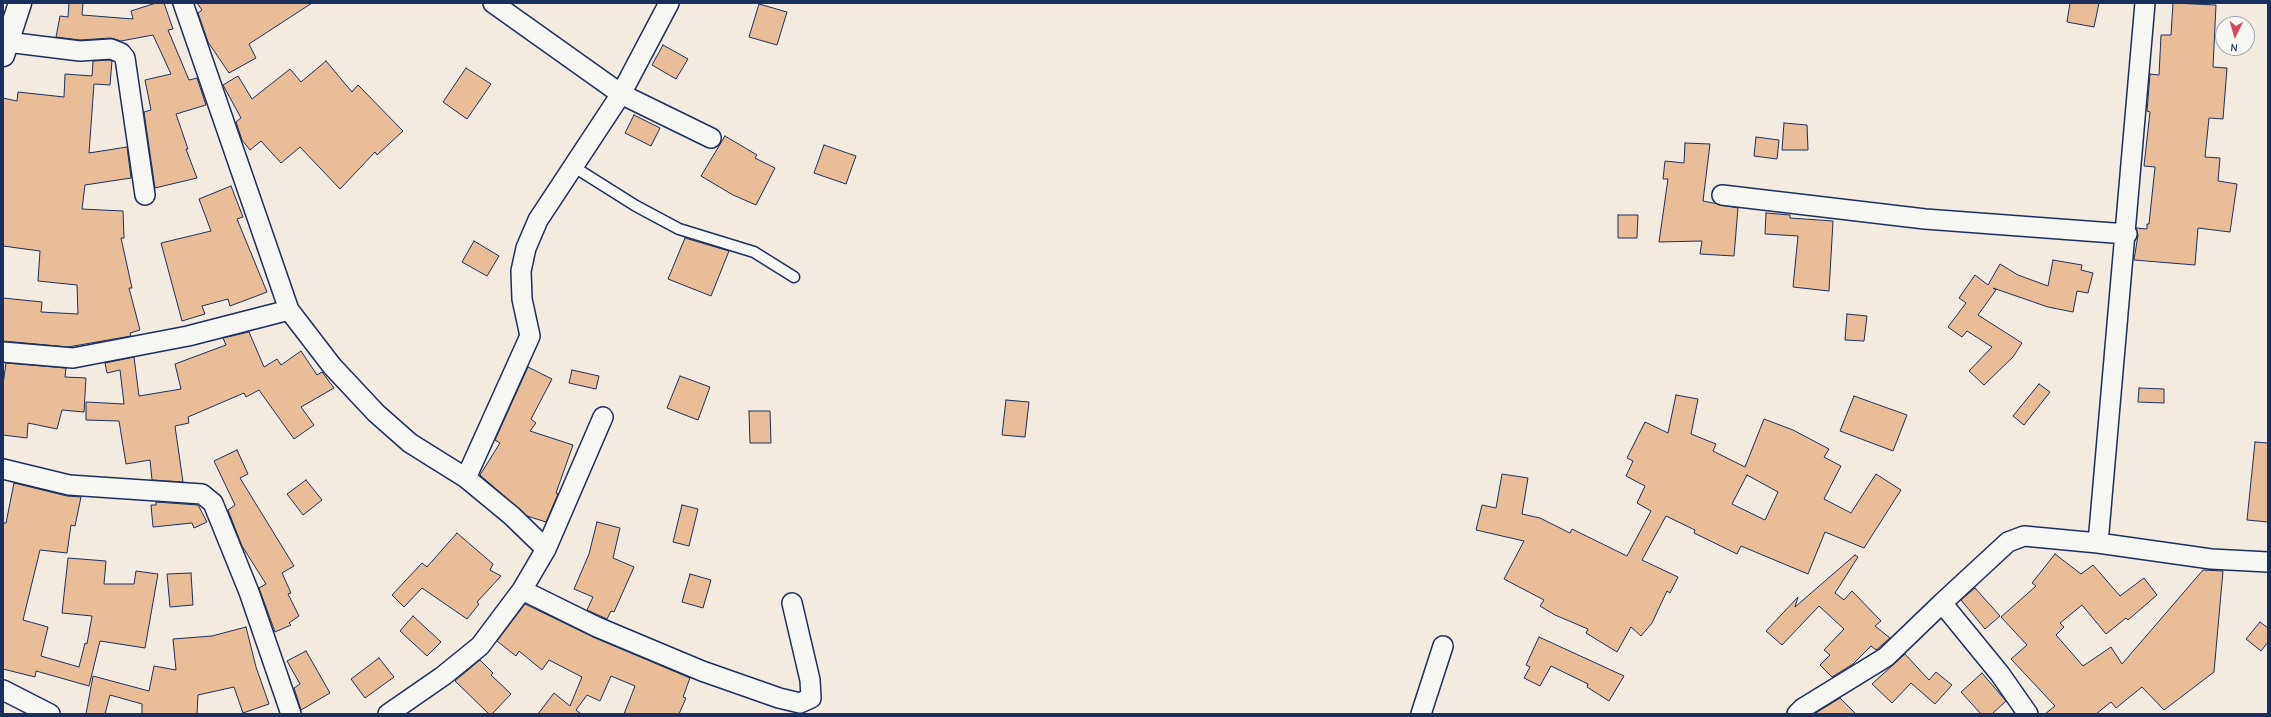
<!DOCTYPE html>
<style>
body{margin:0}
#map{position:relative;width:2271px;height:717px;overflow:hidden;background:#f3ebe0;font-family:"Comic Neue",sans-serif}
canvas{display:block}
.frame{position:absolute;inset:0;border:4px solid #1b2f5e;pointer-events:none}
.north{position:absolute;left:2215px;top:16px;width:40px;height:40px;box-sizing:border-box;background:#f6f6f2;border:1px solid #9ea6b7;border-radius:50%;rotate:185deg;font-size:11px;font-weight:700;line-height:16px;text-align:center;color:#1b2f5e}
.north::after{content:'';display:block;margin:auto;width:14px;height:18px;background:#d1495b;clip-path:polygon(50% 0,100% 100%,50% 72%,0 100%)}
</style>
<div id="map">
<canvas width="2271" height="717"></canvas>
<div class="frame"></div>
<div class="north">N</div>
</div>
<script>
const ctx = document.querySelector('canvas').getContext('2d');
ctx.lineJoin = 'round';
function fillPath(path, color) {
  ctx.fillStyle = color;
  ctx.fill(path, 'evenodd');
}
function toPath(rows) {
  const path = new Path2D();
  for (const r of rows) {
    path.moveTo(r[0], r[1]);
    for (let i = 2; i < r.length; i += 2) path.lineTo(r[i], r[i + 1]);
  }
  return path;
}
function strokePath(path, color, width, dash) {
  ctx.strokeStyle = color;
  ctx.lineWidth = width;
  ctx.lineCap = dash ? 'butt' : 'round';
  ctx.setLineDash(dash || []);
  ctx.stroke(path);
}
const building = toPath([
 [69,3,83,3,82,15,133,19,131,11,156,3,164,3,173,29,168,30,189,80,197,78,206,105,176,114,188,149,186,149,197,178,155,188,144,112,151,110,145,80,171,74,153,35,121,41,111,38,80,40,56,37,60,16,68,17,69,3],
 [197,3,312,3,249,44,256,58,229,73,208,42,198,13,202,10,197,3],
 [2070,3,2099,3,2094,27,2067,22,2070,3],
 [2173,3,2216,5,2213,67,2227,68,2223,119,2209,118,2205,157,2220,158,2218,181,2237,184,2230,232,2198,228,2195,265,2134,260,2138,235,2136,228,2147,229,2147,224,2149,224,2155,167,2144,166,2150,112,2147,111,2150,74,2159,75,2161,35,2171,35,2173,3],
 [759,4,787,12,777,45,749,37,759,4],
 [663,45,688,59,676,79,652,65,663,45],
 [109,60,112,61,110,85,94,84,89,153,127,147,131,178,85,185,82,209,123,211,124,238,121,238,132,288,129,288,140,330,130,333,131,336,68,347,3,341,3,298,42,302,41,312,78,314,77,285,38,281,40,251,3,246,3,98,17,101,18,92,64,97,65,74,92,76,93,61,109,60],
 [326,61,352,92,358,85,403,131,377,155,375,152,340,189,300,147,281,163,261,141,250,150,242,140,236,122,241,118,223,85,238,76,252,99,290,69,301,82,326,61],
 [466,68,491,84,467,119,443,102,466,68],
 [634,115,660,128,651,146,625,133,634,115],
 [1784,123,1807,125,1808,150,1782,150,1784,123],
 [725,136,757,155,755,158,775,168,756,205,733,195,701,176,725,136],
 [1756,137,1779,140,1777,159,1754,156,1756,137],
 [1685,143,1710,144,1703,201,1738,208,1734,256,1700,254,1702,241,1659,242,1668,179,1663,179,1665,161,1684,163,1685,143],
 [824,145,856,156,846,184,814,173,824,145],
 [231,186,243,217,237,219,267,292,230,306,228,299,202,306,205,314,182,321,161,243,211,231,199,199,231,186],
 [1766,213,1790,215,1790,218,1833,221,1829,291,1793,287,1798,236,1765,234,1766,213],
 [1618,215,1638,215,1637,238,1618,238,1618,215],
 [685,238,729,251,711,296,668,279,685,238],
 [474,241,499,256,487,276,462,262,474,241],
 [2053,260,2082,265,2081,270,2093,273,2088,293,2077,291,2073,312,2048,307,1993,288,1996,290,1978,315,2022,343,2013,357,1984,385,1969,371,1992,347,1967,331,1962,337,1948,327,1966,303,1959,298,1975,275,1988,285,2000,264,2018,275,2048,286,2053,260],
 [1847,314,1867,316,1864,341,1845,340,1847,314],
 [249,332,264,367,277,359,281,365,301,351,317,375,322,372,334,388,301,407,314,425,294,439,259,390,246,397,244,393,188,417,189,423,175,426,183,482,152,480,150,460,126,464,119,421,86,420,86,402,124,404,120,370,107,373,105,363,134,357,139,396,181,389,175,364,226,345,223,338,249,332],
 [6,363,66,368,65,377,86,378,84,412,62,410,57,429,28,423,27,438,3,435,3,384,6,363],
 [528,367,552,379,531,419,536,423,530,431,573,445,556,493,558,494,546,522,527,516,480,475,500,443,495,440,528,367],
 [572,370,599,376,596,389,569,383,572,370],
 [680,376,710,387,698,420,667,408,680,376],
 [2039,384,2050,392,2024,425,2013,416,2039,384],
 [2139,388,2164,389,2164,403,2138,402,2139,388],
 [1676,395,1698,399,1691,434,1716,444,1713,451,1745,467,1764,419,1793,430,1829,449,1824,457,1841,466,1824,499,1851,513,1876,474,1901,490,1864,548,1825,532,1808,574,1741,546,1737,554,1694,533,1695,530,1666,516,1642,560,1678,577,1670,593,1667,591,1652,623,1641,636,1631,627,1617,652,1586,633,1588,629,1555,615,1540,606,1544,600,1504,579,1524,541,1476,530,1482,505,1496,508,1502,474,1528,478,1522,514,1540,518,1570,533,1572,529,1627,556,1651,511,1637,503,1645,486,1626,476,1633,461,1627,458,1645,422,1668,433,1676,395],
 [1747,475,1778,492,1765,520,1732,504,1747,475],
 [1854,396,1907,415,1893,451,1840,431,1854,396],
 [1006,400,1029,402,1025,437,1002,435,1006,400],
 [749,411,770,411,771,443,750,443,749,411],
 [2255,442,2268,443,2268,522,2247,520,2255,442],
 [237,450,248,474,240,478,294,566,282,573,291,593,288,594,299,616,289,623,291,625,275,632,259,588,266,584,242,546,228,510,235,505,214,461,237,450],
 [306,480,322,500,303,515,287,494,306,480],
 [14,483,67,496,81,497,75,526,71,525,67,553,40,550,23,620,48,627,41,656,79,667,85,643,87,644,92,616,62,613,68,558,106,561,104,584,134,584,136,571,158,574,145,648,100,641,89,686,36,671,35,677,3,669,3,523,6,523,14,483],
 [156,502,198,505,207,522,194,528,192,523,153,527,151,505,156,505,156,502],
 [682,505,698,509,689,546,673,542,682,505],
 [597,522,620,528,613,558,634,567,614,612,611,611,607,619,587,610,593,597,574,589,589,554,597,522],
 [457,533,493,564,490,570,501,576,477,602,479,604,467,619,422,588,404,607,392,595,422,563,427,567,457,533],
 [2055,554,2081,574,2093,565,2120,596,2144,578,2157,595,2128,620,2126,618,2106,634,2082,605,2060,623,2064,627,2056,635,2083,666,2111,647,2122,664,2203,570,2223,571,2214,672,2164,710,2142,687,2116,708,2111,702,2096,714,2045,714,2055,706,2011,659,2027,645,2001,617,2036,586,2032,583,2055,554],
 [1855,555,1858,557,1835,593,1844,600,1852,591,1881,621,1875,626,1890,638,1876,650,1871,646,1853,664,1832,677,1820,665,1830,655,1824,650,1844,629,1819,606,1782,645,1766,631,1798,597,1795,607,1855,555],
 [191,573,193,605,170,607,167,574,191,573],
 [690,574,711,580,703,608,682,602,690,574],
 [1975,588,2000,616,1985,629,1961,600,1975,588],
 [525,604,593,637,690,678,683,697,686,698,679,714,624,714,635,686,611,676,600,701,587,695,576,710,581,714,538,714,554,693,570,706,582,677,549,660,542,670,519,651,516,656,497,641,525,604],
 [413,616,441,642,427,656,400,631,413,616],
 [2260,622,2268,628,2268,642,2261,651,2246,639,2260,622],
 [246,627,256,667,269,704,243,713,234,687,198,695,197,714,142,714,142,704,110,695,105,714,86,714,93,676,149,691,154,666,176,670,173,639,212,636,246,627],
 [1539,637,1624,676,1609,701,1587,687,1588,684,1551,666,1540,686,1524,678,1530,667,1526,665,1539,637],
 [306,651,330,693,301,710,294,688,300,684,287,661,306,651],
 [1905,654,1929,680,1936,672,1952,685,1935,704,1911,683,1892,703,1872,684,1905,654],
 [379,658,394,677,365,698,351,679,379,658],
 [480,660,493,673,491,675,511,694,492,714,489,714,455,681,480,660],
 [1982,673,2006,701,1992,714,1981,714,1961,692,1982,673],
 [1840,698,1856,714,1814,714,1840,698]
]);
const lane = toPath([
 [574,167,636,206,679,229,754,252,794,277]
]);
const street = toPath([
 [183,3,289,310,332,366,376,413,410,443,466,478,512,516,546,549],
 [493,3,621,94,669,3],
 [7,42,80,51,111,49,121,53,125,58,145,195],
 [1722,195,1925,219,2127,234],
 [3,352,73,358,188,336,289,310],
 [3,469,69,485,202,494,213,503,249,592,291,714],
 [466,478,530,336,522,299,521,271,526,248,538,220,621,94,711,138],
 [2098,543,2145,3],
 [522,590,597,627,702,671,779,698,800,703,811,698,810,680,792,603],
 [3,690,50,714],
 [388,714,443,676,480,646,522,590,546,549,603,417],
 [1421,714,1443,646],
 [1797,714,1803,708,1886,657,1942,603],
 [2028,714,2000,674,1942,603,2008,542,2024,536,2098,543,2211,559,2268,562]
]);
const secondary = toPath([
 [3,55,20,3]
]);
fillPath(building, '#e8bd98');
strokePath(building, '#1b2f5e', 1);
strokePath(lane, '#1b2f5e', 13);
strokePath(street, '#1b2f5e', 22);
strokePath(secondary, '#1b2f5e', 25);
strokePath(lane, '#f6f6f2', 10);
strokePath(street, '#f6f6f2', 19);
strokePath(secondary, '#f6f6f2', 22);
</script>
